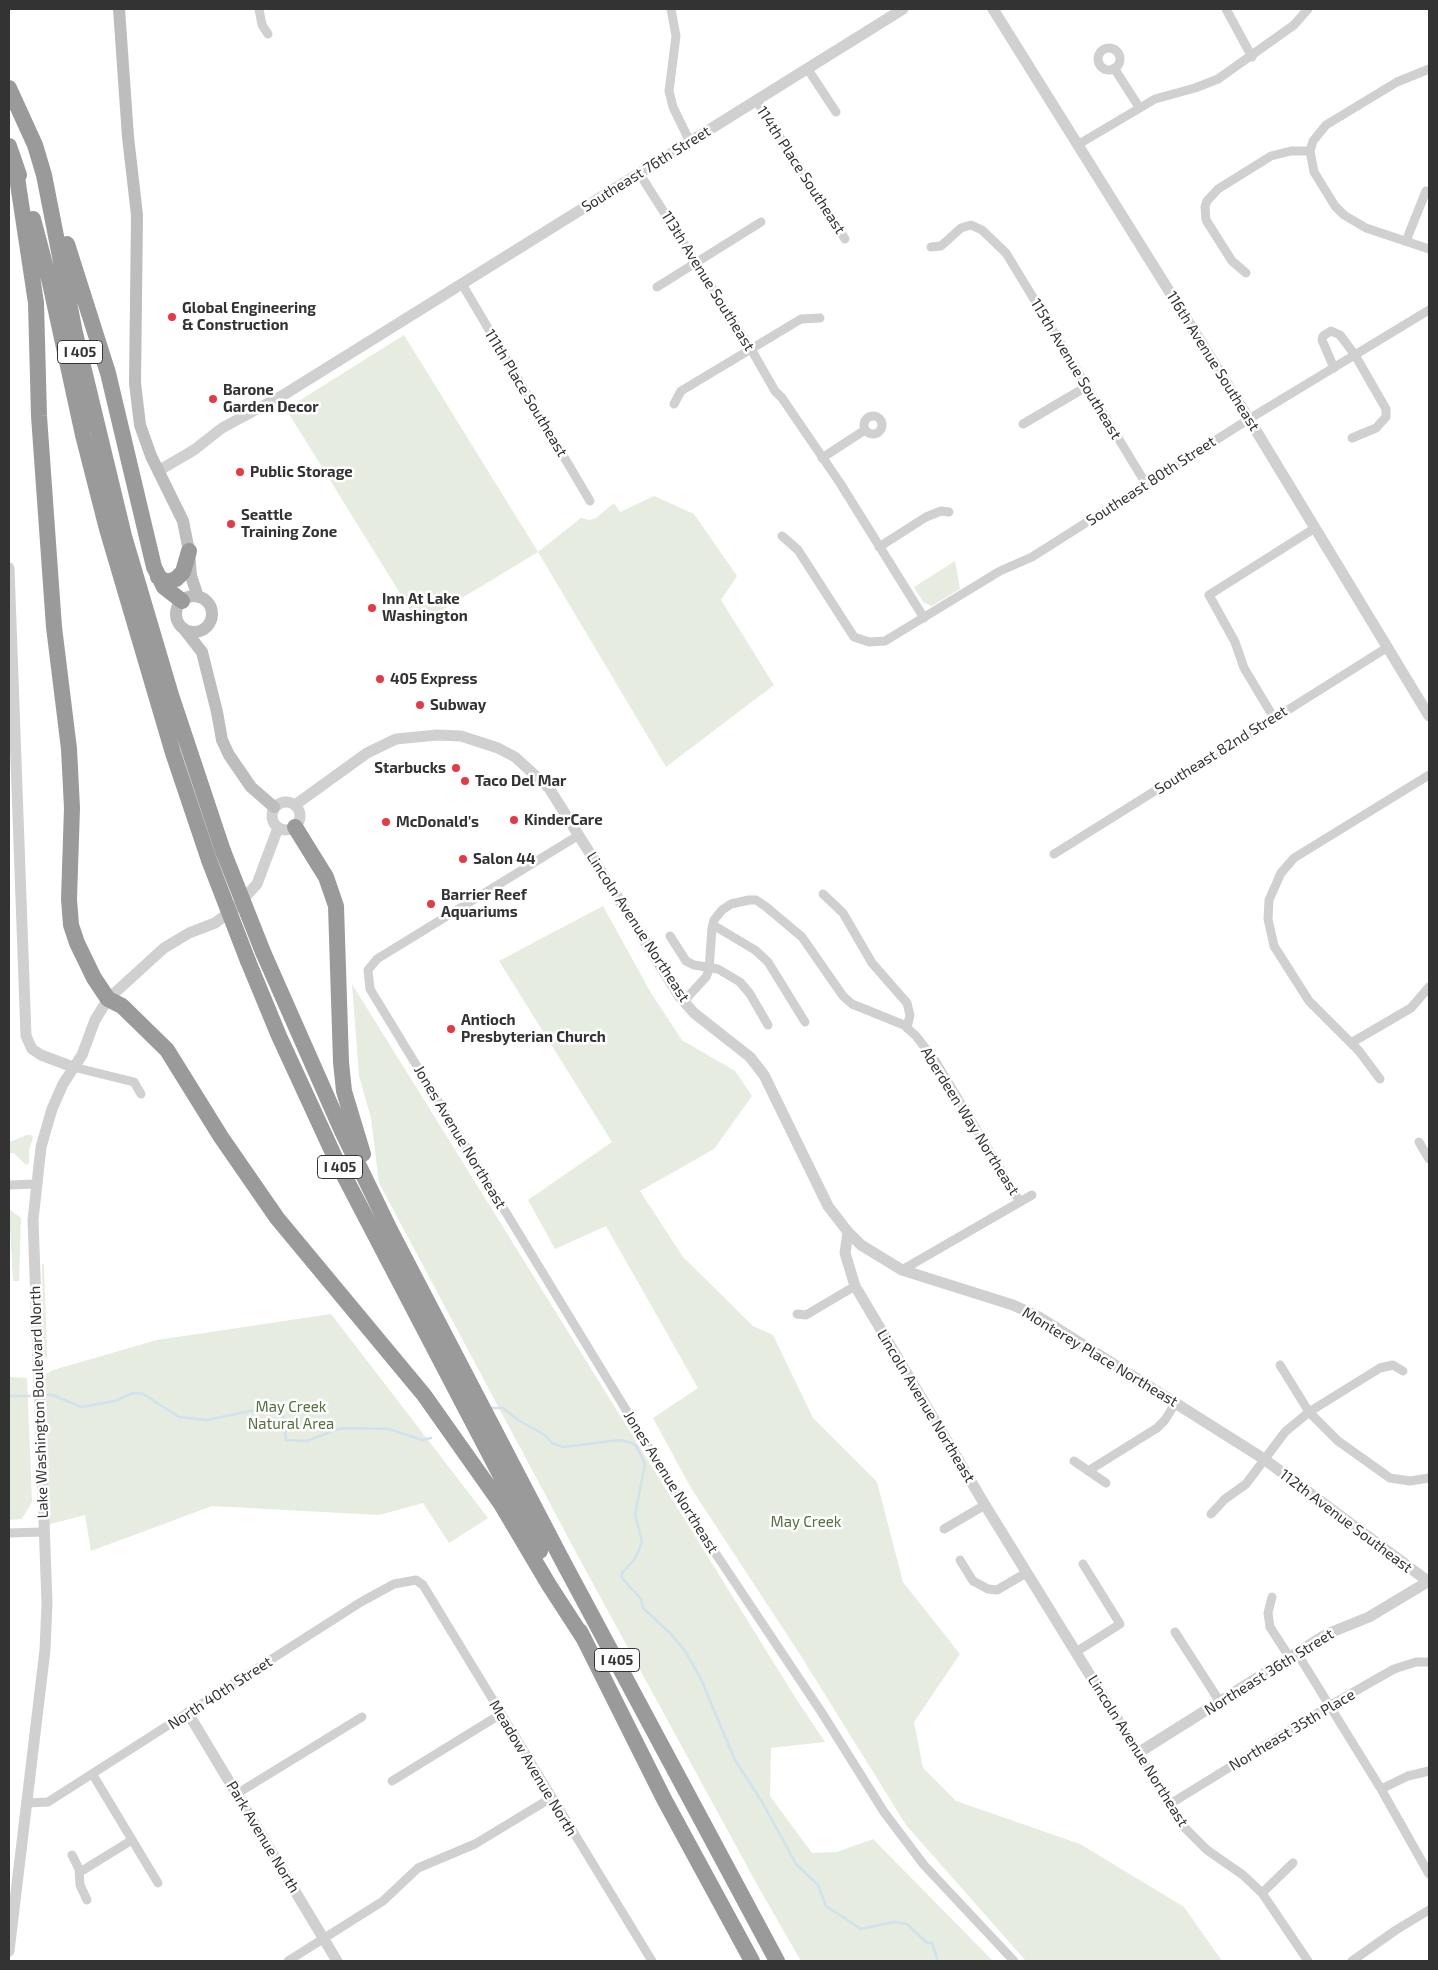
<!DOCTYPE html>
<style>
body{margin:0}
#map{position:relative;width:1438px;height:1970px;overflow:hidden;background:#fff;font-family:"Exo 2",sans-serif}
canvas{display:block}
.frame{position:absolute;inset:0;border:10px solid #333;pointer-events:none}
</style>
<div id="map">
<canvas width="1438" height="1970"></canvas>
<div class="frame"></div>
</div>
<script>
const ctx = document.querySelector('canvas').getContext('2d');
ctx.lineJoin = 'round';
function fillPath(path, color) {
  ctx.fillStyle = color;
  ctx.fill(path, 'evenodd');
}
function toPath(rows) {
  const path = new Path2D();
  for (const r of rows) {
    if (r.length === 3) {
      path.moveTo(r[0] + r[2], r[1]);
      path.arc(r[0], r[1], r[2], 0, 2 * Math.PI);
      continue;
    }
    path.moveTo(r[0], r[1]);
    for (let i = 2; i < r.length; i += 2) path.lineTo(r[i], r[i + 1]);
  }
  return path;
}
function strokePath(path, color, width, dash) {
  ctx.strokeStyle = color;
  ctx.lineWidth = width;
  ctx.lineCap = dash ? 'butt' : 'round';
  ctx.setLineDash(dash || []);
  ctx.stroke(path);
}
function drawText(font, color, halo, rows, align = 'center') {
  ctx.font = font + ' "Exo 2",sans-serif';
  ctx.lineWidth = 5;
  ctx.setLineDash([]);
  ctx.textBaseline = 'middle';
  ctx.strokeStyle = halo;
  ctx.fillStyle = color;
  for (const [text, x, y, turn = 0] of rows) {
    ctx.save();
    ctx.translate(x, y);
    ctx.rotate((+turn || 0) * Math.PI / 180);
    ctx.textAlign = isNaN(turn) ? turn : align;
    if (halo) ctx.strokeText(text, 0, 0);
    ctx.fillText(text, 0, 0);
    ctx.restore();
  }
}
const green = toPath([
 [404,335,538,552,581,518,590,520,596,518,614,503,620,512,654,496,694,514,737,576,721,600,774,685,666,767,538,552,419,624,286,409],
 [955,561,960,589,932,606,923,602,914,587],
 [603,906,651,993,682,1040,735,1071,752,1096,714,1149,640,1191,683,1257,753,1326,773,1335,813,1418,877,1482,903,1582,960,1654,914,1722,923,1768,956,1801,1080,1844,1184,1907,1222,1961,1026,1961,906,1825,801,1656,691,1488,653,1418,698,1388,606,1226,555,1249,528,1200,612,1142,499,961],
 [352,984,795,1697,825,1742,771,1748,770,1796,812,1853,837,1852,873,1839,993,1961,801,1961,759,1888,579,1558,379,1183,371,1118,359,1076],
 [27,1135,31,1135,33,1138,29,1150,29,1163,26,1165,14,1153,9,1153,9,1142],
 [9,1209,21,1218,19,1281,13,1281],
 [42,1264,44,1264,47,1358,43,1356],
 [331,1314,488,1518,449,1543,423,1503,379,1515,212,1506,91,1551,85,1515,47,1525,43,1376,53,1370,157,1340],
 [9,1377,27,1378,32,1502,22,1519,9,1520]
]);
const stream = toPath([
 [43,1395,53,1395,81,1407,115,1401,133,1393,143,1394,179,1417,207,1420,269,1407,284,1418,286,1440,307,1441,338,1429,348,1428,389,1429,422,1440,431,1438],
 [9,1396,37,1396],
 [489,1408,503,1408,518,1420,545,1435,552,1443,563,1447,620,1440,632,1443,637,1447,645,1464,635,1514,642,1542,635,1559,622,1573,622,1578,641,1599,643,1608,670,1633,685,1651,700,1677,735,1760,762,1802,796,1864,818,1885,826,1906,861,1929,893,1922,907,1924,926,1942,932,1943,938,1961]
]);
const minor = toPath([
 [259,9,262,25,268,34],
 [671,9,676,36,669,91,673,107,690,142],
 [1226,9,1252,57],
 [1109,59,11],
 [807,68,836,112],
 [1114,68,1139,107],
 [1429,69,1397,82,1326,125,1313,141,1310,151,1314,172,1335,206,1344,215,1366,228,1429,249],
 [756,100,845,239],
 [1079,144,1155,99,1195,88,1218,79,1294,25,1308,9],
 [639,173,751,349,775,391,782,398,840,483,924,618],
 [1406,241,1426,191],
 [931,247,941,246,961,228,971,225,982,230,1006,253,1146,484],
 [1246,273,1232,261,1206,220,1205,207,1207,201,1218,189,1271,156,1291,151,1310,151],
 [462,284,590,501],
 [657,287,761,222],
 [1334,368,1322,340,1323,336,1331,331,1340,335,1355,355,1386,409,1386,417,1376,428,1352,438],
 [674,404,681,391,801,319,820,318],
 [873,425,9],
 [1023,424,1086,387],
 [822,458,865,430],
 [782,536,798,550,854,637,869,642,885,641,1000,571,1032,557,1249,419,1429,310],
 [879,547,926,517,941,511,949,512],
 [1274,718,1244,668,1235,642,1209,595,1315,528],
 [579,835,377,959,368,970,370,989,690,1515,822,1713,884,1812,924,1865,1014,1961],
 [1054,854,1158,789,1175,781,1388,647],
 [823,894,843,913,872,963,907,1003,910,1015,907,1028],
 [713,925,755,950,768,962,805,1022],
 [670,936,686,961,694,965,718,969,740,982,750,994,768,1025],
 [684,1001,706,977,709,970,712,928,714,920,722,910,731,904,749,900,756,900,765,906,802,937,843,996,852,1004,904,1025,916,1036,936,1062,1020,1202],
 [1351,1043,1411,1008,1429,987],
 [73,1067,134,1082,141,1094],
 [1380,1079,1359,1051,1309,1001,1274,946,1268,919,1269,900,1281,873,1294,858,1429,775],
 [1419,1142,1429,1159],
 [9,1185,35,1184],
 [902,1270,1032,1195],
 [797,1314,806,1315,855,1286],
 [1280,1365,1309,1412,1338,1441,1390,1478,1410,1481,1429,1478],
 [1074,1461,1106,1483],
 [1088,1471,1157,1428,1165,1420,1176,1402],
 [1211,1514,1225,1499,1246,1484,1285,1432,1309,1412,1380,1368,1393,1365,1403,1371],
 [944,1529,985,1505],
 [9,1533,43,1532],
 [960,1560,973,1581,988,1589,997,1590,1026,1573],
 [1272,1597,1268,1613,1270,1627,1290,1658],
 [1175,1632,1220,1702],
 [1076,1652,1120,1624,1083,1564],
 [1297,1653,1381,1789,1429,1874],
 [1138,1753,1186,1829,1207,1850,1243,1875,1262,1893,1308,1961],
 [93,1775,158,1883],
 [392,1781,501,1714],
 [1381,1789,1408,1776,1429,1771],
 [238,1793,362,1717],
 [28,1803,48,1802,361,1602,394,1584,416,1580,423,1585,652,1961],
 [1170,1804,1329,1706,1394,1669,1416,1662,1429,1662],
 [72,1855,79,1869,80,1885,87,1900],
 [80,1872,132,1840],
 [1262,1893,1293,1863],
 [288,1961,383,1901,418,1868,475,1844,551,1798],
 [1352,1961,1396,1930,1429,1910]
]);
const tertiary = toPath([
 [993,9,1249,419,1429,716],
 [158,471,194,450,222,428,285,394,903,9],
 [9,568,26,1036,32,1049,41,1055,73,1067],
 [286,816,14],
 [295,805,367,753,396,739,437,735,461,736,498,748,515,757,549,788,680,997,694,1013,750,1057,764,1075,828,1206,848,1232,861,1245,902,1270,1013,1305,1039,1317,1264,1459,1429,1582],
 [848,1232,845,1253,855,1286,985,1505,1138,1753,1327,1634,1369,1617,1429,1581],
 [188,1713,337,1961],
 [9,1951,45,1650,47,1603,33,1220,41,1147,52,1109,63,1084,82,1055,95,1020,108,999,164,948,189,933,215,923,234,909,257,884,278,828]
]);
const secondary = toPath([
 [119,9,128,137,137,215,135,383,140,425,151,456,183,521,189,551,191,576,198,597],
 [194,614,18],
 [184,629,202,652,217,712,222,740,229,755,251,787,274,807]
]);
const motorway = toPath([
 [9,88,35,145,44,175,75,333,124,536,171,695,223,851],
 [9,146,19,175],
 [15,164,36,303,39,416,54,627,69,749,72,808,69,899,71,925,77,943,94,978,108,999,122,1006,167,1050,221,1137,277,1218,424,1395,501,1504,549,1585,584,1639],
 [33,219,50,283,83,435,107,529,173,753,209,860],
 [67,244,108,373,154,567,164,587,182,601],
 [158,577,167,582,176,579,183,572,189,551],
 [295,827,326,877,336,906,341,1062,344,1091,363,1154],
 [263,952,342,1131,390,1230,561,1558,777,1961],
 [248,961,279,1036,338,1164,540,1551],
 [580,1631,664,1799,752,1961]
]);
const motorwayBridge = toPath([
 [223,851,263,952],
 [209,860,248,961]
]);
const markers = [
 [172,317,5,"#e63946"],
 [213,399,5,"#e63946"],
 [240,472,5,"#e63946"],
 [231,524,5,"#e63946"],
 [372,608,5,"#e63946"],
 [380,679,5,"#e63946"],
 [420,705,5,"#e63946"],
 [456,768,5,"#e63946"],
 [465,781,5,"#e63946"],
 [514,820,5,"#e63946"],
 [386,822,5,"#e63946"],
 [463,859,5,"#e63946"],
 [431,904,5,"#e63946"],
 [451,1029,5,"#e63946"]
];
const shields = [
 [80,352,45],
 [340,1167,45],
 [617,1660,45]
];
const shieldNames = [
 ["I 405",80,352],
 ["I 405",340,1167],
 ["I 405",617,1660]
];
const streetNames = [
 ["Southeast 76th Street",646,169,-32],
 ["114th Place Southeast",801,170,57],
 ["113th Avenue Southeast",708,281,58],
 ["116th Avenue Southeast",1213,361,58],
 ["115th Avenue Southeast",1076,369,59],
 ["111th Place Southeast",526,393,59],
 ["Southeast 80th Street",1151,481,-33],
 ["Southeast 82nd Street",1221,750,-32],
 ["Lincoln Avenue Northeast",638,927,57],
 ["Aberdeen Way Northeast",970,1121,58],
 ["Jones Avenue Northeast",460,1137,59],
 ["Monterey Place Northeast",1100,1357,31],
 ["Lake Washington Boulevard North",39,1402,-92],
 ["Lincoln Avenue Northeast",926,1406,59],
 ["Jones Avenue Northeast",671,1482,58],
 ["112th Avenue Southeast",1346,1521,37],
 ["Northeast 36th Street",1269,1672,-32],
 ["North 40th Street",220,1693,-33],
 ["Northeast 35th Place",1292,1730,-31],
 ["Lincoln Avenue Northeast",1138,1751,58],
 ["Meadow Avenue North",533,1768,59],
 ["Park Avenue North",263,1837,59]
];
const poiNames = [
 ["Global Engineering",182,308],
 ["& Construction",182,325],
 ["Barone",223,390],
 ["Garden Decor",223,407],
 ["Public Storage",250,472],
 ["Seattle",241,515],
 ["Training Zone",241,532],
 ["Inn At Lake",382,599],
 ["Washington",382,616],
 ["405 Express",390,679],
 ["Subway",430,705],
 ["Starbucks",446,768,"right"],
 ["Taco Del Mar",475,781],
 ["KinderCare",524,820],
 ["McDonald's",396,822],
 ["Salon 44",473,859],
 ["Barrier Reef",441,895],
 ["Aquariums",441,912],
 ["Antioch",461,1020],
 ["Presbyterian Church",461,1037]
];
const parkNames = [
 ["May Creek",291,1407],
 ["Natural Area",291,1424],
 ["May Creek",806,1522]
];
fillPath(green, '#e6ecdf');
strokePath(stream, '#cfe2ee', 2.5);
strokePath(minor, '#d0d0d0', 9);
strokePath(tertiary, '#d0d0d0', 11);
strokePath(secondary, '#bdbdbd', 12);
strokePath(motorway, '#9a9a9a', 16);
strokePath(motorwayBridge, '#9a9a9a', 16);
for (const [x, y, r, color] of markers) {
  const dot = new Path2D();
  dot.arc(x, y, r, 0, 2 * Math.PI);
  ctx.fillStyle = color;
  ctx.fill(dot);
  strokePath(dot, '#fff', 2);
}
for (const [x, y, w] of shields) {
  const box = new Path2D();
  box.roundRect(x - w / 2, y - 11.5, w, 23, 4);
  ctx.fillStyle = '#fff';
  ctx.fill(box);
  strokePath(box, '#333', 1);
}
drawText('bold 14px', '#333', null, shieldNames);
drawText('15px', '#333', '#fff', streetNames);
drawText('bold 15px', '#333', '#fff', poiNames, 'left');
drawText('15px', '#56703f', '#fff', parkNames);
</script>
